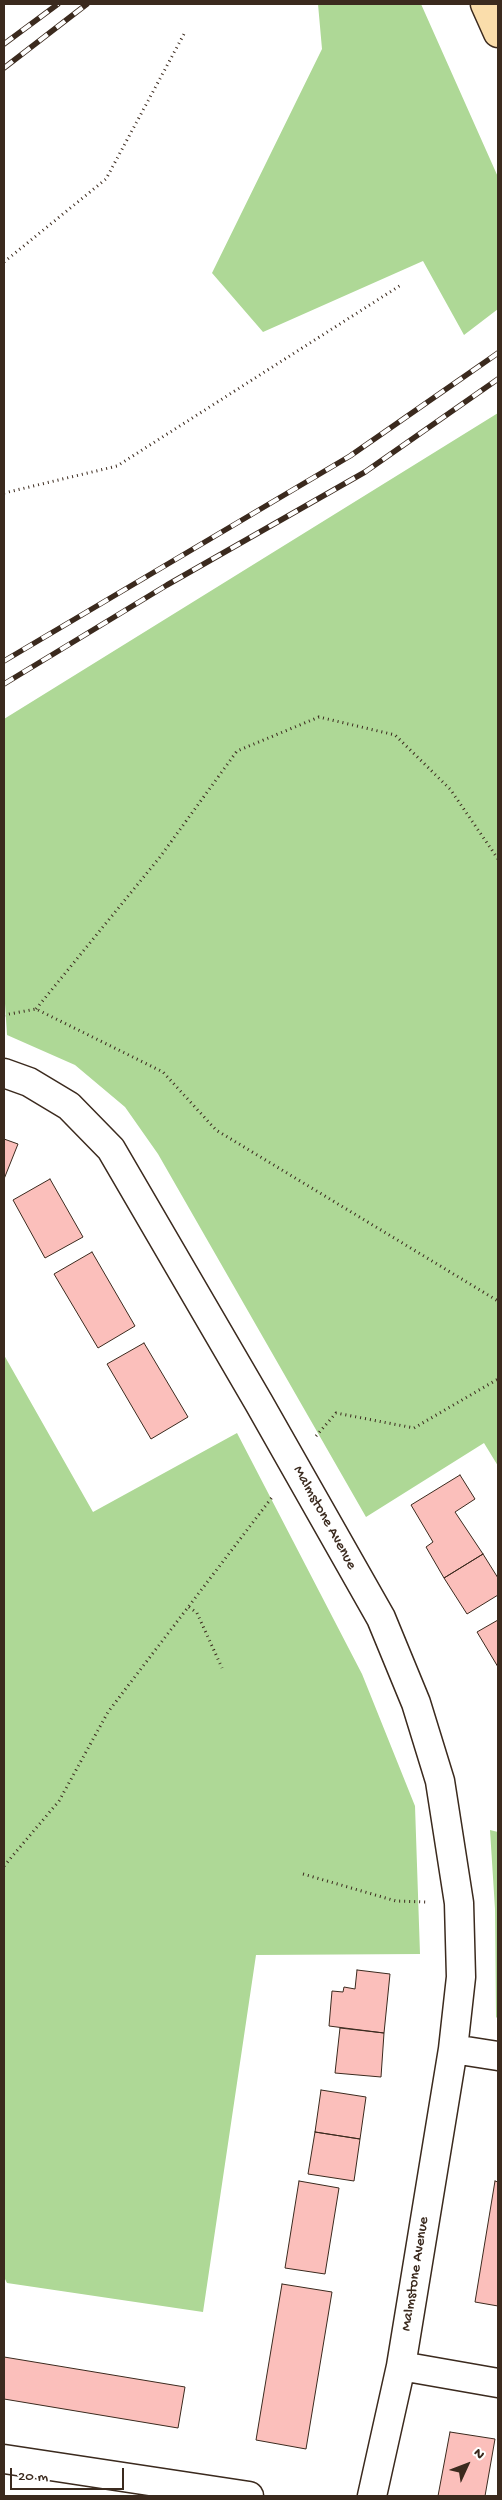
<!DOCTYPE html>
<style>
body{margin:0}
#map{position:relative;width:502px;height:2500px;overflow:hidden;background:#fff;font-family:"Gochi Hand",sans-serif}
canvas{display:block}
.frame{position:absolute;inset:0;border:5px solid #3b2a1e;pointer-events:none}
.north{position:absolute;left:442px;top:2440px;width:50px;height:50px;-webkit-text-stroke:4px #fff;paint-order:stroke;rotate:47deg;font-size:14px;font-weight:700;line-height:20px;text-align:center;color:#3b2a1e}
.north::after{content:'';display:block;margin:auto;width:18px;height:22px;background:#3b2a1e;clip-path:polygon(50% 0,100% 100%,50% 72%,0 100%)}
.scale{position:absolute;left:10px;top:2468px;width:114px;height:22px;box-sizing:border-box;border:2px solid #3b2a1e;border-top:0;padding-left:6px;font-size:15px;line-height:18px;white-space:nowrap;color:#3b2a1e;-webkit-text-stroke:4px #fff;paint-order:stroke}
</style>
<div id="map">
<canvas width="502" height="2500"></canvas>
<div class="frame"></div>
<div class="north">N</div>
<div class="scale">20 m</div>
</div>
<script>
const ctx = document.querySelector('canvas').getContext('2d');
ctx.lineJoin = 'round';
function fillPath(path, color) {
  ctx.fillStyle = color;
  ctx.fill(path, 'evenodd');
}
function toPath(rows) {
  const path = new Path2D();
  for (const r of rows) {
    path.moveTo(r[0], r[1]);
    for (let i = 2; i < r.length; i += 2) path.lineTo(r[i], r[i + 1]);
  }
  return path;
}
function strokePath(path, color, width, dash) {
  ctx.strokeStyle = color;
  ctx.lineWidth = width;
  ctx.lineCap = dash ? 'butt' : 'round';
  ctx.setLineDash(dash || []);
  ctx.stroke(path);
}
function drawText(font, color, halo, rows, align = 'center') {
  ctx.font = font + ' "Gochi Hand",sans-serif';
  ctx.lineWidth = 4;
  ctx.setLineDash([]);
  ctx.textBaseline = 'middle';
  ctx.strokeStyle = halo;
  ctx.fillStyle = color;
  for (const [text, x, y, turn = 0] of rows) {
    ctx.save();
    ctx.translate(x, y);
    ctx.rotate((+turn || 0) * Math.PI / 180);
    ctx.textAlign = isNaN(turn) ? turn : align;
    if (halo) ctx.strokeText(text, 0, 0);
    ctx.fillText(text, 0, 0);
    ctx.restore();
  }
}
const green = toPath([
 [318,4,421,4,498,177,498,309,464,335,423,261,263,332,212,273,322,49],
 [498,413,498,1466,484,1443,366,1517,158,1154,125,1107,75,1065,7,1035,4,988,4,719],
 [4,1355,93,1512,237,1433,362,1674,415,1806,420,1954,256,1955,203,2312,7,2283,4,2277],
 [490,1830,498,1832,498,2019,496,2017,495,1909]
]);
const building = toPath([
 [4,1139,18,1144,4,1179,4,1139],
 [50,1179,83,1237,45,1258,13,1200,50,1179],
 [92,1252,135,1326,98,1348,54,1274,92,1252],
 [144,1343,188,1417,151,1439,107,1364,144,1343],
 [460,1475,475,1499,455,1512,483,1554,444,1578,426,1547,433,1542,411,1505,460,1475],
 [483,1554,498,1578,498,1595,467,1614,444,1578,483,1554],
 [498,1620,498,1667,477,1632,498,1620],
 [357,1970,390,1974,384,2033,329,2026,332,1991,343,1992,344,1987,355,1989,357,1970],
 [340,2028,384,2033,381,2077,335,2073,340,2028],
 [321,2090,366,2097,360,2139,315,2132,321,2090],
 [315,2132,360,2139,354,2181,308,2174,315,2132],
 [299,2181,339,2188,325,2274,285,2268,299,2181],
 [495,2181,498,2182,498,2306,475,2302,495,2181],
 [282,2284,332,2292,306,2449,256,2440,282,2284],
 [4,2357,185,2387,178,2428,4,2399,4,2357],
 [450,2432,495,2439,485,2496,438,2496,450,2432]
]);
const path = toPath([
 [4,262,106,179,184,34],
 [4,493,117,466,401,285],
 [36,1009,160,857,237,751,319,717,395,735,450,789,498,859],
 [4,1015,36,1009,163,1072,216,1130,498,1301],
 [316,1436,336,1413,414,1428,498,1379],
 [189,1607,197,1613,222,1668],
 [4,1866,59,1801,108,1712,273,1496],
 [303,1874,396,1901,426,1902]
]);
const minor = toPath([
 [4,1073,29,1082,69,1106,111,1149,259,1403,381,1618,416,1703,440,1781,459,1903,461,1977,453,2049,401,2366,372,2496],
 [453,2049,498,2056],
 [401,2366,498,2383],
 [4,2459,249,2496]
]);
const highway = toPath([
 [485,4,498,33]
]);
const rail = toPath([
 [4,44,58,4],
 [4,68,87,4],
 [4,661,350,456,498,353],
 [4,684,167,585,365,472,498,379]
]);
const streetNames = [
 ["Malmstone Avenue",324,1518,61],
 ["Malmstone Avenue",416,2274,-81]
];
fillPath(green, '#aed896');
fillPath(building, '#fbbfbb');
strokePath(building, '#3b2a1e', 1);
strokePath(minor, '#3b2a1e', 31);
strokePath(highway, '#3b2a1e', 31);
strokePath(path, '#3b2a1e', 3, [1, 4]);
strokePath(minor, '#fff', 28);
strokePath(highway, '#faddab', 28);
strokePath(rail, '#3b2a1e', 5.5);
strokePath(rail, '#fff', 4, [11]);
drawText('15px', '#3b2a1e', '#fff', streetNames);
</script>
